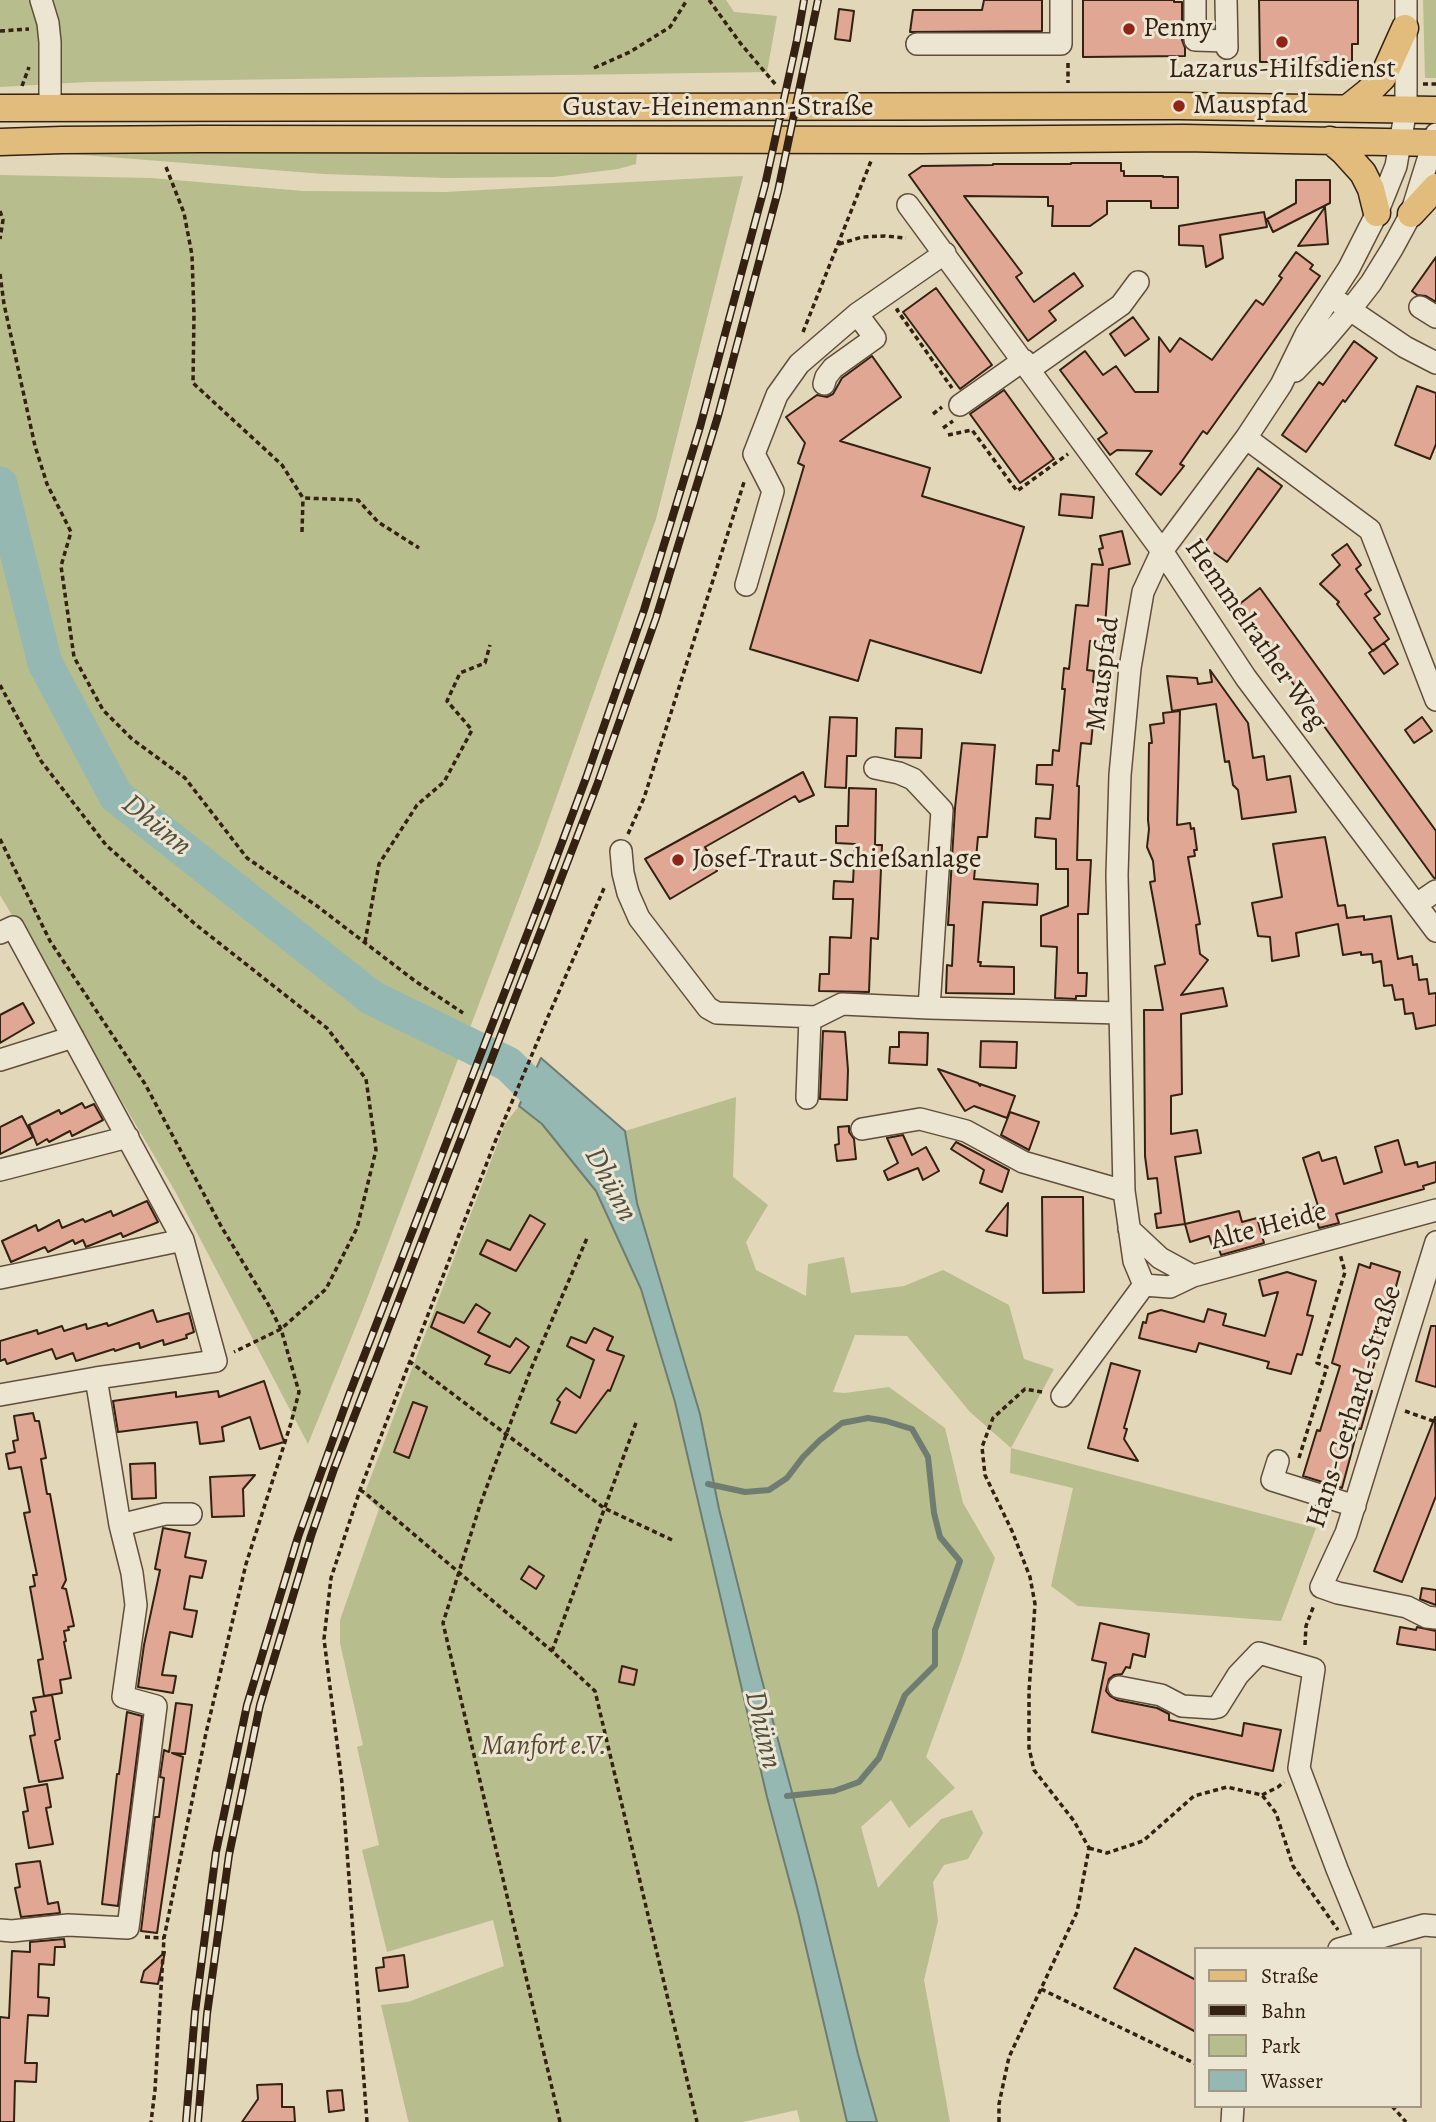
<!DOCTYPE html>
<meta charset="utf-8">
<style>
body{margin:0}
#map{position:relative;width:1436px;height:2122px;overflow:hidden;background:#e2d7b8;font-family:Alegreya,serif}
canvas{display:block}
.legend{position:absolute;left:1194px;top:1947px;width:228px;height:161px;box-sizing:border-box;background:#ece5d1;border:2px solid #a29784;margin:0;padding:9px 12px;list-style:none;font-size:21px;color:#342111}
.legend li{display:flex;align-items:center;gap:14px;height:35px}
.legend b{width:35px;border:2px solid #a29784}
</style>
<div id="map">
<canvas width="1436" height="2122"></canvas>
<ul class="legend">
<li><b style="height:9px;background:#e1bc7c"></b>Straße</li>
<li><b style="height:9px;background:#342111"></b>Bahn</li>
<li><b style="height:19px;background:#b7bd8c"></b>Park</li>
<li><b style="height:19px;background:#95b9b2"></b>Wasser</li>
</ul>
</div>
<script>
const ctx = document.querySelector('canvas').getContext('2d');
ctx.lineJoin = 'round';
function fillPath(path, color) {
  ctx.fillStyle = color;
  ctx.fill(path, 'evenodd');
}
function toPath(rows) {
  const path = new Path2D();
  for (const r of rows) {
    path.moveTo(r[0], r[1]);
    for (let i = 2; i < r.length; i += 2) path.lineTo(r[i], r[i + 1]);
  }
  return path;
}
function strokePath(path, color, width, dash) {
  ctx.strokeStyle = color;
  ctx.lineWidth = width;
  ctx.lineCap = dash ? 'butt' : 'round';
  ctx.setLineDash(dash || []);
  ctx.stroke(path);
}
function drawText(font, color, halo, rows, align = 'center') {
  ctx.font = font + ' Alegreya,serif';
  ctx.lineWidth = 6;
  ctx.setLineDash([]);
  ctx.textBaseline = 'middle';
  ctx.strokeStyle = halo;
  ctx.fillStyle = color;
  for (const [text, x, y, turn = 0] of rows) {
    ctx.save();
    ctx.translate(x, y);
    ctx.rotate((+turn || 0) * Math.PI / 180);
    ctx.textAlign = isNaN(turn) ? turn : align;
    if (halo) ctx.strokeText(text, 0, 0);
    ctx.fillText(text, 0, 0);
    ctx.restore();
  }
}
const green = toPath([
 [0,0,726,0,734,12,777,16,767,72,88,82,0,87],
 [1423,0,1436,0,1436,78,1425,78],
 [63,151,637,152,636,164,618,169,554,177,445,178,324,174,71,154],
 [0,175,151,178,303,191,445,192,743,176,656,519,539,846,365,1304,308,1444,175,1191,0,895],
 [736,1097,733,1177,768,1205,746,1242,756,1270,806,1296,808,1264,844,1257,851,1293,904,1286,943,1270,1009,1305,1024,1359,1054,1369,1011,1448,1316,1528,1281,1621,1078,1606,1051,1586,1073,1488,1010,1473,1011,1448,970,1412,907,1336,855,1335,833,1392,845,1393,889,1387,945,1428,963,1503,995,1558,961,1661,926,1757,955,1788,909,1828,891,1800,861,1827,878,1888,941,1819,972,1810,983,1833,968,1859,944,1865,933,1882,938,1921,924,1980,950,2122,877,2122,858,2054,816,1882,759,1669,719,1509,700,1414,637,1203,625,1131],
 [519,1106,542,1124,596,1191,641,1289,675,1402,767,1797,798,1913,847,2122,800,2122,797,2110,743,2122,409,2122,408,2120,381,2005,408,2002,504,1966,493,1920,387,1952,362,1850,379,1845,357,1747,363,1745,340,1643,340,1620,379,1509,364,1495,505,1124]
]);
const water = toPath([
 [541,1058,625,1131,637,1203,700,1414,719,1509,759,1669,816,1882,858,2054,877,2122,847,2122,798,1913,767,1797,675,1402,641,1289,596,1191,542,1124,519,1106,541,1058]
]);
const stream = toPath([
 [708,1484,745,1492,769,1490,787,1478,803,1457,820,1440,842,1423,868,1418,886,1421,912,1429,928,1457,934,1513,940,1537,960,1561,935,1630,935,1665,905,1695,879,1758,859,1782,834,1791,787,1796]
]);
const river = toPath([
 [0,484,45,663,116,796,372,998,508,1064,563,1118]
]);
const building = toPath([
 [984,0,1042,0,1042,31,910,32,913,10,982,10,984,0],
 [1083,0,1174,0,1174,2,1182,2,1182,40,1185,48,1185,56,1083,57,1083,0],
 [1259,0,1358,0,1358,44,1352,44,1352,62,1260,62,1259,0],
 [839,9,854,11,850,41,835,39,839,9],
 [1071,163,1121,163,1121,171,1124,171,1124,176,1163,176,1163,177,1178,177,1178,208,1151,208,1151,201,1107,201,1107,214,1090,226,1052,226,1053,206,1048,206,1048,197,964,196,1022,273,1016,277,1034,302,1074,273,1083,286,1049,311,1056,320,1028,341,909,175,922,166,993,165,993,164,1071,164,1071,163],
 [1296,180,1330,180,1330,203,1273,232,1267,219,1296,203,1296,180],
 [1325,207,1328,244,1298,246,1325,207],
 [1264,212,1267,227,1220,235,1223,258,1206,267,1203,246,1179,245,1179,226,1264,212],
 [1296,252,1313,265,1310,269,1320,276,1207,434,1203,431,1180,464,1184,466,1161,495,1136,474,1152,451,1117,450,1110,455,1098,439,1107,433,1060,370,1085,351,1103,375,1116,366,1135,392,1158,392,1159,337,1170,352,1180,338,1212,360,1256,300,1263,305,1282,278,1279,276,1296,252],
 [1436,257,1436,302,1426,296,1417,295,1412,291,1436,257],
 [936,288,992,365,960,389,903,312,936,288],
 [1133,317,1149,339,1125,356,1110,334,1133,317],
 [1354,341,1377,358,1345,402,1343,400,1306,452,1282,435,1319,382,1323,385,1354,341],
 [872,356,901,397,840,441,930,468,922,496,1024,527,981,673,870,640,858,681,750,649,804,466,798,463,805,443,786,417,817,395,827,397,833,394,842,378,872,356],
 [1417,386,1436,393,1436,444,1430,459,1395,445,1417,386],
 [1004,390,1054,459,1020,483,970,414,1004,390],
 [1258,468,1282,486,1227,562,1203,545,1258,468],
 [1061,494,1094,497,1092,518,1059,515,1061,494],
 [1122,531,1130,564,1109,569,1104,642,1090,641,1087,670,1094,671,1093,682,1097,683,1091,744,1081,743,1077,786,1079,786,1077,860,1091,860,1088,914,1078,914,1078,973,1087,973,1086,996,1076,996,1076,999,1055,998,1057,947,1041,946,1041,916,1068,906,1068,869,1056,869,1056,839,1035,837,1036,818,1050,819,1053,785,1036,784,1037,765,1052,765,1053,750,1059,751,1065,689,1062,689,1064,668,1069,669,1076,605,1088,606,1092,564,1103,565,1099,549,1103,548,1100,536,1122,531],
 [1347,544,1361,565,1356,569,1371,590,1365,594,1380,614,1374,618,1389,639,1373,651,1337,604,1339,602,1320,584,1340,565,1332,555,1347,544],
 [1260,588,1436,831,1436,878,1434,878,1237,606,1260,588],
 [1384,643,1398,664,1384,674,1369,653,1384,643],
 [1210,670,1248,723,1253,758,1264,756,1267,780,1290,776,1296,812,1242,819,1238,790,1233,785,1229,761,1225,762,1216,704,1172,711,1167,676,1197,678,1198,684,1212,682,1210,670],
 [1180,711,1177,825,1190,823,1191,829,1194,828,1197,850,1194,850,1195,856,1188,857,1200,924,1196,925,1200,954,1208,960,1181,995,1223,988,1227,1006,1181,1014,1182,1094,1171,1096,1171,1134,1197,1130,1201,1153,1175,1157,1185,1224,1157,1228,1155,1214,1161,1213,1157,1178,1148,1179,1145,1156,1144,1010,1163,1010,1155,966,1165,964,1150,882,1155,881,1153,861,1147,847,1149,829,1148,820,1149,743,1152,743,1150,725,1164,723,1163,713,1180,711],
 [830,717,857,718,856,756,847,756,846,788,825,787,830,717],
 [1422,717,1432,731,1414,743,1405,730,1422,717],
 [896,728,922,729,921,758,895,757,896,728],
 [962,743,995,745,987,837,978,837,974,879,1038,884,1037,905,983,902,978,962,981,962,980,966,1014,967,1014,994,946,993,947,965,952,966,954,925,948,925,955,808,962,743],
 [803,772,814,795,799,802,795,796,705,847,717,871,670,899,645,859,803,772],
 [849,788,876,789,875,845,882,845,878,939,871,938,869,992,819,991,820,974,829,974,830,937,851,938,853,899,833,899,834,881,853,882,855,844,836,843,836,826,848,826,849,788],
 [1325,837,1338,906,1345,905,1347,918,1364,916,1364,920,1391,916,1398,959,1412,956,1413,965,1417,964,1419,980,1427,979,1429,994,1436,993,1436,1025,1416,1029,1413,1013,1405,1014,1403,999,1395,1000,1392,985,1384,986,1381,961,1373,963,1372,954,1361,955,1361,952,1343,955,1338,924,1296,933,1299,956,1272,961,1270,937,1258,936,1252,903,1282,897,1273,844,1325,837],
 [23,1003,34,1023,0,1043,0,1015,23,1003],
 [823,1031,845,1032,848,1070,847,1100,820,1099,823,1031],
 [899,1032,928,1033,927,1065,889,1063,890,1047,899,1047,899,1032],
 [981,1041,1017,1042,1016,1068,980,1067,981,1041],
 [938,1069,978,1083,980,1086,980,1084,1015,1096,1007,1118,974,1106,965,1111,938,1069],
 [82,1103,85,1108,94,1104,103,1120,72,1136,70,1131,49,1142,47,1139,37,1145,29,1125,59,1110,61,1114,82,1103],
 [1010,1112,1039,1122,1029,1150,1001,1135,1010,1112],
 [22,1116,33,1137,0,1154,0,1127,22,1116],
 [849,1126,849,1132,854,1139,856,1159,837,1161,835,1145,839,1144,838,1127,849,1126],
 [903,1135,912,1155,926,1147,939,1171,923,1180,918,1168,888,1180,884,1171,898,1163,887,1138,903,1135],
 [1398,1140,1405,1165,1417,1162,1418,1167,1436,1162,1436,1182,1423,1186,1424,1189,1336,1214,1339,1223,1319,1228,1313,1208,1318,1206,1303,1158,1319,1152,1322,1161,1336,1157,1344,1184,1382,1172,1375,1147,1398,1140],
 [956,1142,1009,1170,1002,1192,980,1183,984,1170,951,1149,956,1142],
 [1042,1197,1083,1197,1084,1292,1043,1293,1042,1197],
 [147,1201,158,1222,123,1237,121,1233,86,1247,83,1240,75,1244,73,1240,48,1252,45,1247,11,1262,2,1241,36,1225,38,1231,59,1220,62,1228,83,1219,85,1222,111,1211,113,1216,147,1201],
 [1008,1203,1007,1236,986,1231,1008,1203],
 [1239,1211,1242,1222,1257,1218,1264,1243,1221,1255,1218,1246,1213,1248,1209,1236,1190,1242,1185,1224,1239,1211],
 [530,1215,545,1224,516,1271,480,1254,487,1240,510,1250,530,1215],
 [1371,1263,1400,1272,1367,1390,1372,1391,1361,1429,1358,1428,1342,1488,1303,1476,1317,1430,1320,1431,1340,1366,1332,1363,1359,1264,1370,1268,1371,1263],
 [1287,1272,1316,1281,1307,1315,1313,1316,1302,1355,1297,1354,1291,1374,1267,1368,1269,1362,1199,1343,1196,1352,1139,1338,1143,1322,1146,1323,1148,1314,1161,1310,1204,1322,1208,1309,1226,1314,1223,1325,1265,1336,1278,1292,1263,1296,1259,1280,1287,1272],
 [476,1304,490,1313,478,1332,510,1347,516,1338,529,1347,510,1373,485,1364,490,1356,431,1327,437,1312,464,1323,476,1304],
 [153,1310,157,1322,189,1313,194,1332,186,1335,187,1338,164,1345,163,1340,140,1348,139,1343,115,1351,114,1349,76,1361,73,1353,56,1359,52,1349,7,1364,5,1359,0,1361,0,1341,37,1330,38,1334,62,1326,64,1331,86,1324,87,1329,107,1323,108,1326,153,1310],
 [1431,1326,1436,1326,1436,1387,1416,1381,1431,1326],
 [594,1328,613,1337,607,1350,624,1356,610,1391,608,1390,576,1433,551,1423,560,1402,557,1400,566,1388,580,1398,594,1360,567,1346,571,1337,586,1343,594,1328],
 [1111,1363,1140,1371,1124,1428,1127,1429,1124,1439,1138,1461,1088,1448,1111,1363],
 [264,1381,284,1442,260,1449,250,1417,222,1427,224,1441,200,1444,197,1422,118,1432,113,1401,176,1392,176,1397,218,1391,219,1397,264,1381],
 [413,1402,427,1407,409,1458,394,1452,413,1402],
 [33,1413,35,1421,39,1421,46,1458,41,1459,47,1494,50,1494,66,1580,62,1588,66,1589,74,1626,68,1627,69,1630,64,1631,66,1641,64,1642,71,1678,60,1680,62,1693,44,1696,38,1660,43,1659,30,1587,35,1586,33,1575,37,1575,24,1513,30,1512,21,1467,9,1469,6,1454,15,1452,13,1441,18,1440,14,1416,33,1413],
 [1435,1417,1436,1496,1402,1582,1374,1571,1435,1417],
 [155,1463,156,1498,132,1499,130,1464,155,1463],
 [255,1475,243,1489,244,1516,212,1517,210,1477,255,1475],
 [163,1528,190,1533,185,1557,206,1561,202,1578,190,1576,184,1609,197,1611,192,1637,170,1632,162,1675,176,1676,173,1693,138,1687,144,1645,160,1570,155,1569,163,1528],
 [529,1566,544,1576,536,1589,521,1579,529,1566],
 [1422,1588,1436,1590,1436,1605,1420,1599,1422,1588],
 [1100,1623,1149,1634,1145,1657,1133,1654,1130,1668,1126,1667,1122,1674,1114,1675,1109,1679,1106,1691,1110,1696,1117,1700,1157,1708,1169,1714,1169,1720,1242,1736,1244,1723,1281,1730,1273,1771,1092,1732,1106,1663,1092,1660,1100,1623],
 [1400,1627,1416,1630,1417,1627,1436,1631,1436,1650,1397,1644,1400,1627],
 [622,1666,637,1670,634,1685,619,1682,622,1666],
 [52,1695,60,1739,55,1741,63,1778,39,1782,30,1736,35,1735,31,1712,36,1711,33,1698,52,1695],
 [176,1703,192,1705,185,1754,172,1753,183,1757,157,1933,141,1931,155,1817,159,1817,164,1778,160,1777,164,1750,169,1752,176,1703],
 [127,1712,142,1716,118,1906,102,1904,117,1774,119,1774,127,1712],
 [47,1784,51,1807,46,1808,53,1844,29,1848,23,1812,28,1811,24,1788,47,1784],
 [40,1861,48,1904,58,1902,60,1913,21,1917,15,1888,20,1887,16,1864,40,1861],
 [64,1939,65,1947,55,1947,54,1965,39,1964,38,1997,49,1998,48,2016,28,2015,25,2063,37,2063,36,2082,15,2081,14,2122,0,2122,0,2017,9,2018,12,1951,30,1952,30,1942,64,1939],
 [1135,1948,1196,1980,1196,2032,1114,1988,1135,1948],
 [165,1952,158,1984,141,1982,144,1971,165,1952],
 [404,1955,408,1987,379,1991,376,1968,384,1967,383,1958,404,1955],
 [282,2084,282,2107,294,2107,295,2122,242,2122,258,2099,257,2085,282,2084],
 [342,2090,344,2110,329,2112,327,2091,342,2090]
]);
const path = toPath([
 [709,0,741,44,776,85],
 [0,31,29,29],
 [1068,63,1068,83],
 [594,68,630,52,670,27,687,0],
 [1423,84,1436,84],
 [22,86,29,67],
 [166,167,184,213,192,255,194,315,193,383,282,465,303,498,358,500,378,522,419,548],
 [0,211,3,220,0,239],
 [839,244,862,237,885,236,906,238],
 [0,274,4,304,35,446,47,484,71,532,61,566,74,657,103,710,132,739,185,778,247,858,317,906,415,981,463,1013],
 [899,309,897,310,952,388],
 [803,332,871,161],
 [933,414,942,407],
 [943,428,953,421],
 [948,435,972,430,1017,491,1068,454],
 [302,532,303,498],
 [0,685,41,761,106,845,195,924,327,1028,366,1079,376,1150,357,1228,326,1289,281,1329,234,1352],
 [628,834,644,798,745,479],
 [0,839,50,941,145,1084,221,1226,268,1304,281,1329,299,1392,291,1423,246,1564,206,1733,164,1938,155,2090,151,2122],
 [365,942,379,864,417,805,444,782,472,730,447,701,460,673,485,663,490,645],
 [409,1361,604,1508,672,1540],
 [1405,1411,1436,1422],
 [1299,1458,1327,1367,1317,1363,1345,1272,1340,1254],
 [360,1490,365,1493,552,1651,595,1691,697,2122],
 [1305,1645,1306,1626,1314,1605],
 [552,1651,637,1420],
 [1262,1795,1278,1787,1284,1782],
 [1089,1848,1107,1853,1143,1841,1194,1796,1227,1787,1262,1795,1276,1813,1293,1866,1338,1930],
 [145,1937,164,1938],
 [1041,1989,1196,2064],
 [1392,2106,1406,2122],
 [367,2122,342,1783,324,1639,331,1578,360,1490,495,1142,547,1019,605,886],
 [560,2122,443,1623,480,1505,506,1435,531,1369,587,1238],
 [999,2122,999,2104,1009,2057,1077,1912,1089,1848,1074,1821,1034,1770,1029,1748,1029,1691,1035,1604,1030,1577,1012,1531,985,1475,982,1447,993,1418,1025,1389,1042,1392]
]);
const minor = toPath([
 [41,0,48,23,50,42,50,108],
 [1195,0,1195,40,1226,41],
 [1226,0,1227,48],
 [917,44,1061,44,1061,0],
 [908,205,1162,551,1246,678,1436,931],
 [1340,303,1405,347,1436,363],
 [1420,307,1436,317],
 [1030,369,1121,305,1138,282],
 [1295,371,1321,344,1350,310,1371,283,1392,249,1411,214,1436,134],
 [824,384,826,377,833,368,875,338,857,314],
 [960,405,1024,360],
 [1246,438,1370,530,1436,700],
 [746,585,773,491,754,454,777,395,799,364,857,314,945,253],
 [875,768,899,773,913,779,942,810,929,1008],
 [621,851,623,873,628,893,639,918,708,1008,717,1013,816,1017,842,1004,929,1008,1120,1013],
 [1417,904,1436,891],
 [0,933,13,927,183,1240,216,1361,96,1378,0,1395],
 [0,1060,73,1037],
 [807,1098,810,1017],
 [862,1129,920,1119,966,1131,1023,1162,1124,1191],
 [0,1170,128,1137],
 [1129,1229,1160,1258,1193,1276,1436,1210],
 [1436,1242,1346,1533,1321,1587,1338,1593,1407,1607,1427,1617,1436,1618],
 [1193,1276,1170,1287,1144,1285,1134,1261,1124,1191,1117,875,1120,775,1130,668,1143,592,1162,551,1246,438,1281,385,1306,334,1349,268,1377,213,1396,166,1406,109,1406,0],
 [0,1278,183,1240],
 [1062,1396,1144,1285],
 [1278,1461,1272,1480,1355,1506],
 [120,1525,165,1514,191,1514],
 [1119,1687,1161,1695,1182,1706,1213,1708,1218,1707,1238,1675,1259,1653,1314,1669,1299,1768,1337,1869,1366,1940],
 [0,1930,12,1931,68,1925,128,1928,156,1706,123,1697,136,1605,132,1573,120,1525,96,1378],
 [1339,1949,1424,1925,1436,1926],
 [1232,2122,1233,2106]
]);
const major = toPath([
 [0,108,1179,106,1436,110],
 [1348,108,1368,92,1383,77,1405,28],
 [1330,140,1344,152,1363,173,1371,189,1377,213],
 [0,142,62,140,202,139,921,140,1184,138,1436,143],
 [1411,214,1436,187]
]);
const rail = toPath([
 [186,2122,195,2012,216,1852,247,1705,298,1537,349,1395,545,888,586,778,644,610,700,427,765,185,797,40,804,0],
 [198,2122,207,2014,229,1855,260,1705,311,1536,334,1469,597,785,656,618,718,416,778,191,818,0]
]);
const markers = [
 [1129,29,7,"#8f2418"],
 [1282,42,7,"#8f2418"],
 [1179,106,7,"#8f2418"],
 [678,860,7,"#8f2418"]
];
const poiNames = [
 ["Penny",1143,29],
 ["Lazarus-Hilfsdienst",1282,70,"center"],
 ["Mauspfad",1193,106],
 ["Josef-Traut-Schießanlage",692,860]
];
const streetNames = [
 ["Gustav-Heinemann-Straße",718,108],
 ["Hemmelrather Weg",1255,635,55],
 ["Mauspfad",1104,674,-83],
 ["Alte Heide",1269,1227,-15],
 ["Hans-Gerhard-Straße",1355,1407,-72]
];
const parkNames = [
 ["Manfort e.V.",544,1747]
];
const waterNames = [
 ["Dhünn",156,826,39],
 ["Dhünn",610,1185,62],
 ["Dhünn",762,1730,77]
];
fillPath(green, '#b7bd8c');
fillPath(water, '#95b9b2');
strokePath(water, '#6e7c72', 2);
strokePath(stream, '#6e7c72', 6);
strokePath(river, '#95b9b2', 35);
fillPath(building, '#dfa794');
strokePath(building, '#342111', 2);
strokePath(minor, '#604e3b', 24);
strokePath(major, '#342111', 29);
strokePath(path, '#342111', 3.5, [5, 3.5]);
strokePath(minor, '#ece5d1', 21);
strokePath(major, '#e1bc7c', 26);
strokePath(rail, '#342111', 8);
strokePath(rail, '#ece5d1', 5, [16]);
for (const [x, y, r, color] of markers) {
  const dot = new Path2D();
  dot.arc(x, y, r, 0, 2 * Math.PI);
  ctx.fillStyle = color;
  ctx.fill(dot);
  strokePath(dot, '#ece5d1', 2.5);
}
drawText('28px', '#342111', '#ece5d1', poiNames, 'left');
drawText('28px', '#342111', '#ece5d1', streetNames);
drawText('italic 28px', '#554830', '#ece5d1', parkNames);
drawText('italic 30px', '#514f41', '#ece5d1', waterNames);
</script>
